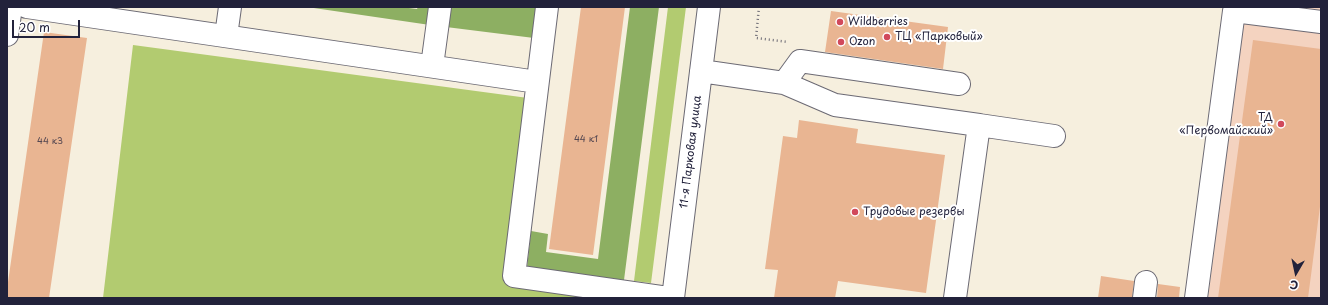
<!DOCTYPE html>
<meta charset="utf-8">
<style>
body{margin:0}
#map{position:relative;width:1328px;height:305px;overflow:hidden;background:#f6efde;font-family:"Playpen Sans",sans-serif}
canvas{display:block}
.frame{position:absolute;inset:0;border:8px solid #22223b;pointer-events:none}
.north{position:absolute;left:1276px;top:253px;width:40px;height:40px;-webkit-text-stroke:3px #fff;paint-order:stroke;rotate:189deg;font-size:11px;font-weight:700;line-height:16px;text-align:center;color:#22223b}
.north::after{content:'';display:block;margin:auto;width:14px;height:18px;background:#22223b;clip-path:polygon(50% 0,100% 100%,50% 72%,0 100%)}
.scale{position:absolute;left:12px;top:20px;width:68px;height:18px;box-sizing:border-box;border:2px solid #22223b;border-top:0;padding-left:5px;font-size:12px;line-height:14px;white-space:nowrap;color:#22223b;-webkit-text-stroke:3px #fff;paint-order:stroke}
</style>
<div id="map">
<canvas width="1328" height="305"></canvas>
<div class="frame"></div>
<div class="north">С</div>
<div class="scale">20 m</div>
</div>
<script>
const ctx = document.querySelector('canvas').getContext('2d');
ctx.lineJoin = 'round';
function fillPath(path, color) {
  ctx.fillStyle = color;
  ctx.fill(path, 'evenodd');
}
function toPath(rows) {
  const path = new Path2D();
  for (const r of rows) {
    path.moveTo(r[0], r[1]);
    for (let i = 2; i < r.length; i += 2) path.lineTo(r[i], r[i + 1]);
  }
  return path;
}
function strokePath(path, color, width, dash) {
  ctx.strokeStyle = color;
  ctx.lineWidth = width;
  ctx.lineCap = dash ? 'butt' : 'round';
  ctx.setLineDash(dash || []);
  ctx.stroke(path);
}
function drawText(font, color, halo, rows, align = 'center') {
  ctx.font = font + ' "Playpen Sans",sans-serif';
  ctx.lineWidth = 4;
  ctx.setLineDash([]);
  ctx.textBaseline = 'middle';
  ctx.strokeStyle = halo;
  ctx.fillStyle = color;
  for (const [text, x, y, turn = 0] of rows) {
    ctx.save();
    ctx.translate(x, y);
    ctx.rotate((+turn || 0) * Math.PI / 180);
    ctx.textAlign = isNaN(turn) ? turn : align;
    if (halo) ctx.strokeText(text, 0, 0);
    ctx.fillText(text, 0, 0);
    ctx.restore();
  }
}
const built = toPath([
 [1244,7,1321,7,1321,298,1208,298]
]);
const green = toPath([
 [668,7,686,7,651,283,634,281],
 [133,45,528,98,509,280,618,298,103,298]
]);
const forest = toPath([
 [307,7,401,7,417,9,418,7,432,7,430,25],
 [448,7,538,7,534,38,446,27],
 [630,7,659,7,624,280,527,268,531,231,548,234,546,252,598,259]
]);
const building = toPath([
 [581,7,625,7,593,255,549,249],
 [831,11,948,27,943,69,825,52],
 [44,32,87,38,49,298,7,298,7,289],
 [1253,40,1321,49,1321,199,1308,298,1218,298],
 [799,120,858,129,856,143,945,155,926,293,838,281,835,298,774,298,778,270,765,269,783,136,797,138],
 [1101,276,1134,281,1132,298,1098,298],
 [1158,284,1180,287,1179,298,1157,298]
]);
const path = toPath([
 [759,7,756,38,788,42]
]);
const minor = toPath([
 [27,7,537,82],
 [547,7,514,276,668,298],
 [7,35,11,7],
 [226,36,230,7],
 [432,66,440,7],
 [701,71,784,83,800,61,959,84],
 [784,83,835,105,979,125,955,298],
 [979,125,1054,136],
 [673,298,709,7],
 [1144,298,1146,282],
 [1196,298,1234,11,1321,22]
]);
const markers = [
 [840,22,4,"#d1495b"],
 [887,37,4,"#d1495b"],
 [841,42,4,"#d1495b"],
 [1281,124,4,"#d1495b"],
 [855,212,4,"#d1495b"]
];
const numberNames = [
 ["44 к1",586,140],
 ["44 к3",50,142]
];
const poiNames = [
 ["Wildberries",848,22],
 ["ТЦ «Парковый»",895,37],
 ["Ozon",849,42],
 ["ТД",1273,118,"right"],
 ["«Первомайский»",1273,131,"right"],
 ["Трудовые резервы",863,212]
];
const streetNames = [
 ["11-я Парковая улица",691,152,-83]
];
fillPath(built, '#f4d3c0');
fillPath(green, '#b2cb70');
fillPath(forest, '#8daf62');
fillPath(building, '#e9b592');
strokePath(minor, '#6c6a74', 24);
strokePath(path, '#6c6a74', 2.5, [1, 3]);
strokePath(minor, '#fff', 22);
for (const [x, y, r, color] of markers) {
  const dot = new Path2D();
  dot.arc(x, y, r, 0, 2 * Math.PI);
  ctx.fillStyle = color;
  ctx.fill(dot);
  strokePath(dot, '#fff', 1.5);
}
drawText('9px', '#544751', null, numberNames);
drawText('11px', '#22223b', '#fff', poiNames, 'left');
drawText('11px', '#22223b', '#fff', streetNames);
</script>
